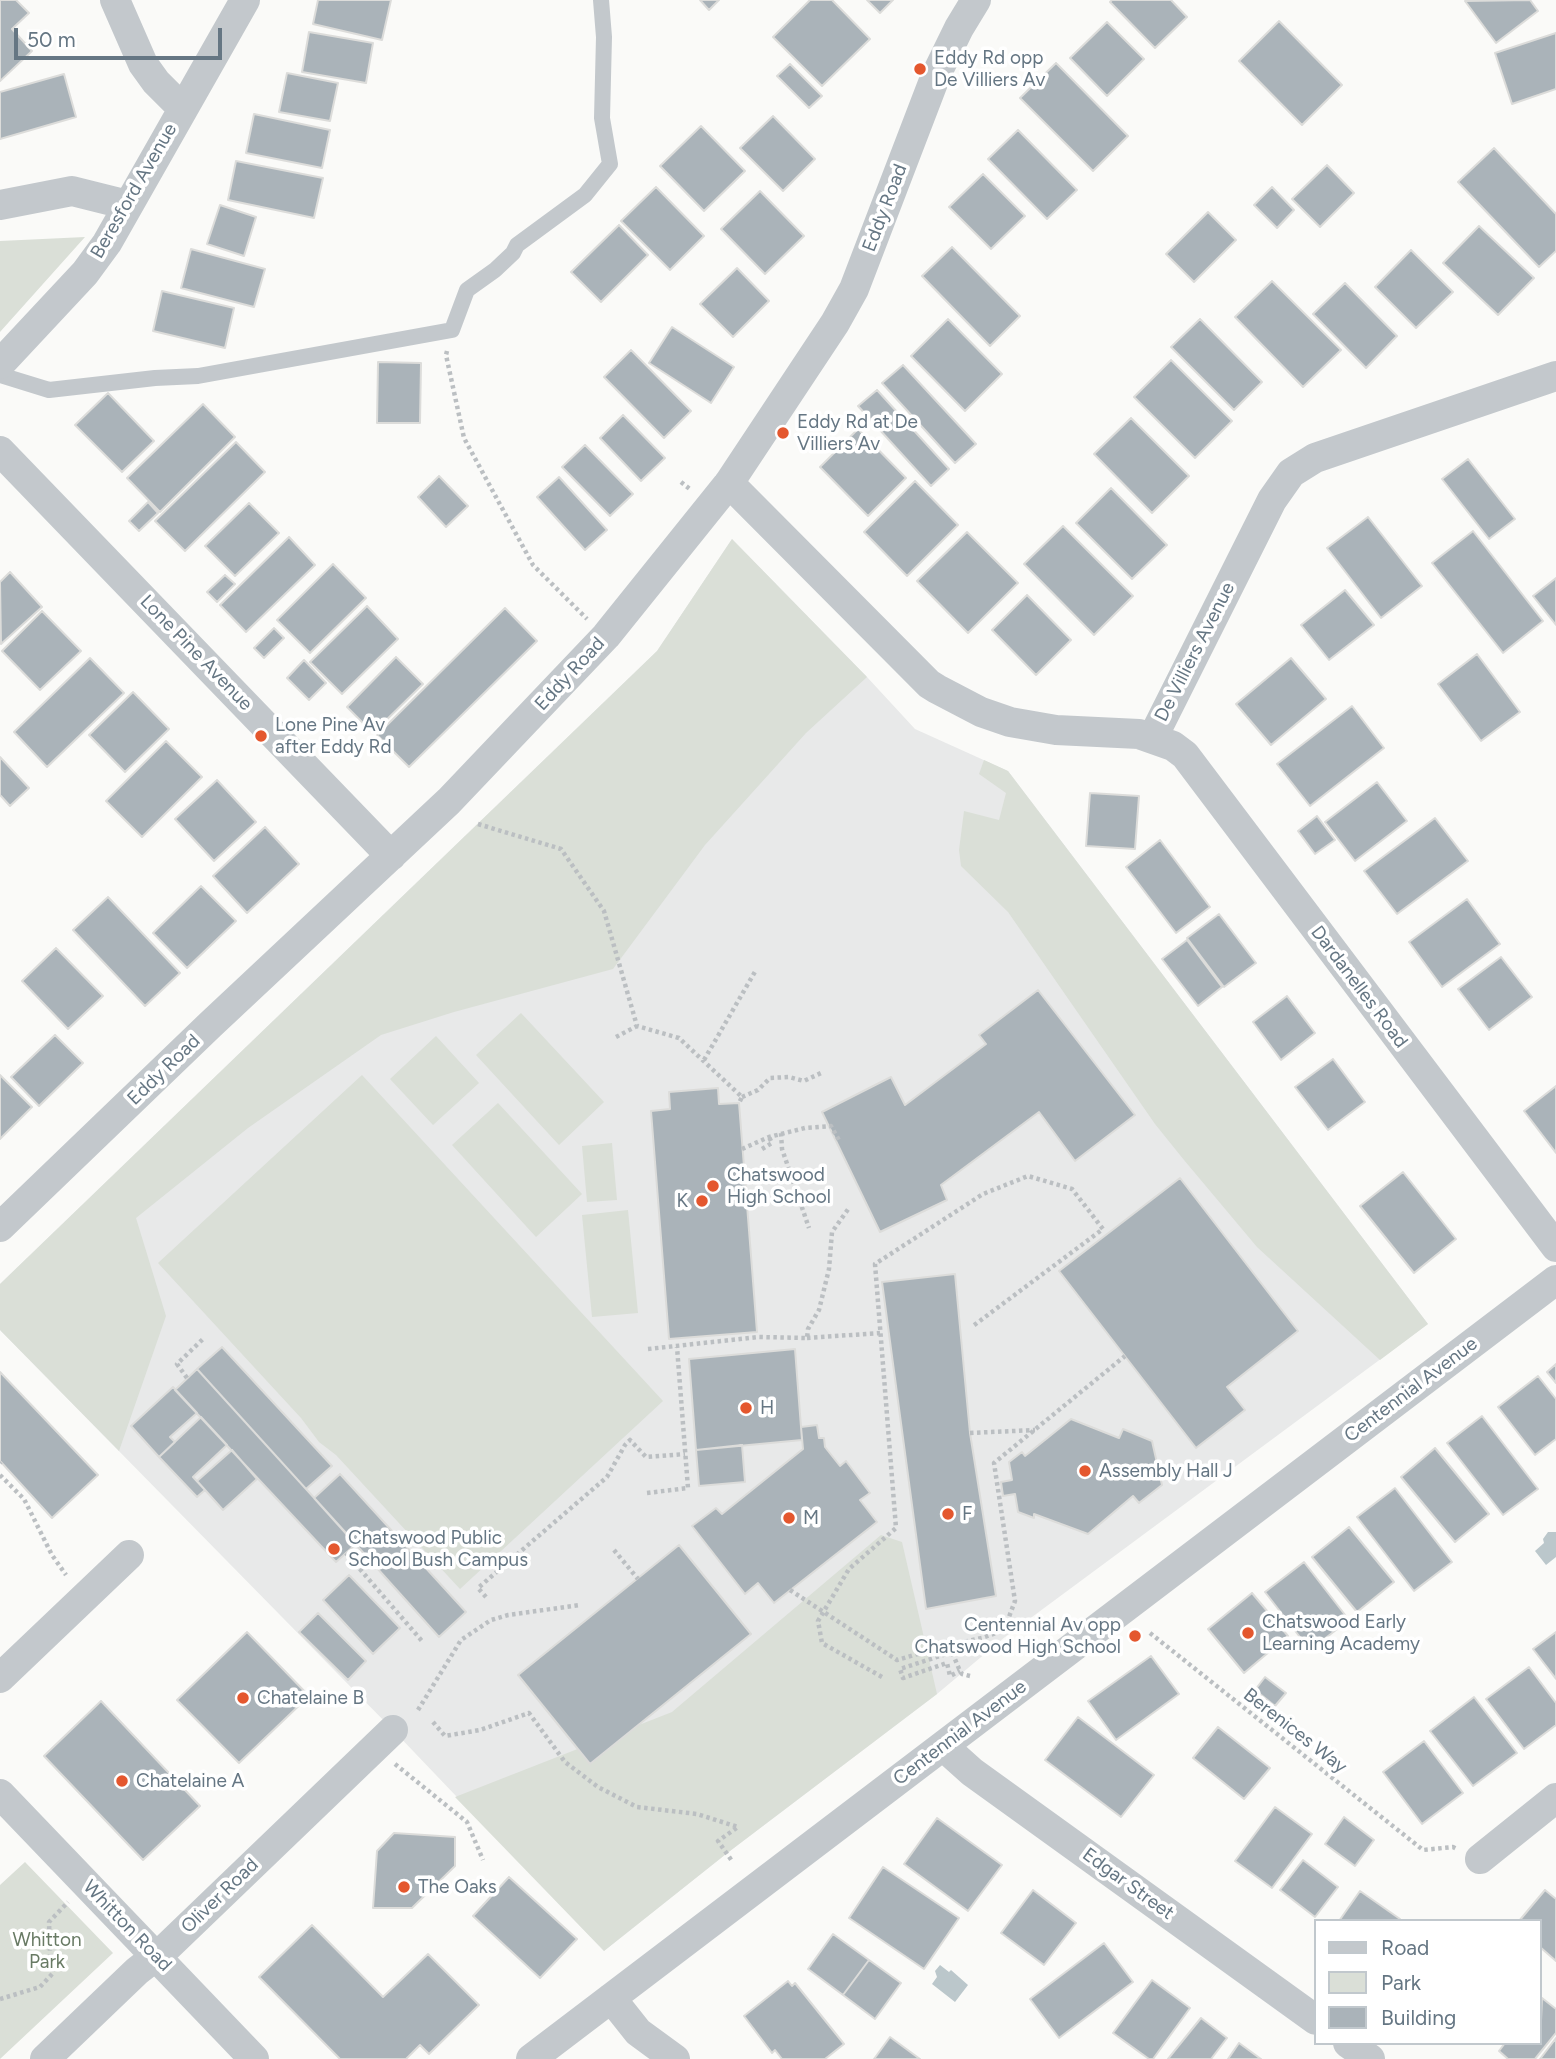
<!DOCTYPE html>
<style>
body{margin:0}
#map{position:relative;width:1556px;height:2059px;overflow:hidden;background:#fafaf8;font-family:Figtree,sans-serif}
canvas{display:block}
.legend{position:absolute;left:1314px;top:1919px;width:228px;height:126px;box-sizing:border-box;background:#fff;border:2px solid #c1c8cd;margin:0;padding:9px 12px;list-style:none;font-size:21px;color:#657683}
.legend li{display:flex;align-items:center;gap:14px;height:35px}
.legend b{width:35px;border:2px solid #c1c8cd}
.scale{position:absolute;left:14px;top:28px;width:208px;height:32px;box-sizing:border-box;border:4px solid #657683;border-top:0;padding-left:9px;font-size:21px;line-height:24px;white-space:nowrap;color:#657683;-webkit-text-stroke:5px #fff;paint-order:stroke}
</style>
<div id="map">
<canvas width="1556" height="2059"></canvas>
<ul class="legend">
<li><b style="height:9px;background:#c3c8cc"></b>Road</li>
<li><b style="height:19px;background:#dadfd7"></b>Park</li>
<li><b style="height:19px;background:#aab3b9"></b>Building</li>
</ul>
<div class="scale">50 m</div>
</div>
<script>
const ctx = document.querySelector('canvas').getContext('2d');
ctx.lineJoin = 'round';
function fillPath(path, color) {
  ctx.fillStyle = color;
  ctx.fill(path, 'evenodd');
}
function toPath(rows) {
  const path = new Path2D();
  for (const r of rows) {
    path.moveTo(r[0], r[1]);
    for (let i = 2; i < r.length; i += 2) path.lineTo(r[i], r[i + 1]);
  }
  return path;
}
function strokePath(path, color, width, dash) {
  ctx.strokeStyle = color;
  ctx.lineWidth = width;
  ctx.lineCap = dash ? 'butt' : 'round';
  ctx.setLineDash(dash || []);
  ctx.stroke(path);
}
function drawText(font, color, halo, rows, align = 'center') {
  ctx.font = font + ' Figtree,sans-serif';
  ctx.lineWidth = 7;
  ctx.setLineDash([]);
  ctx.textBaseline = 'middle';
  ctx.strokeStyle = halo;
  ctx.fillStyle = color;
  for (const [text, x, y, turn = 0] of rows) {
    ctx.save();
    ctx.translate(x, y);
    ctx.rotate((+turn || 0) * Math.PI / 180);
    ctx.textAlign = isNaN(turn) ? turn : align;
    if (halo) ctx.strokeText(text, 0, 0);
    ctx.fillText(text, 0, 0);
    ctx.restore();
  }
}
const built = toPath([
 [732,539,867,677,915,729,1008,771,1428,1324,1005,1637,937,1694,726,1854,604,1951,393,1730,0,1330,0,1284,657,651]
]);
const green = toPath([
 [85,237,0,332,0,241],
 [732,539,867,677,806,733,705,845,613,969,454,1012,381,1035,248,1128,136,1218,166,1316,119,1451,0,1330,0,1284,657,651],
 [984,760,1008,771,1428,1324,1380,1360,1257,1247,1184,1160,1155,1124,1008,912,961,866,959,850,964,811,999,820,1006,793,979,774],
 [521,1013,604,1102,559,1145,476,1055],
 [436,1036,479,1083,433,1125,390,1079],
 [362,1075,663,1401,460,1589,336,1455,319,1442,301,1418,158,1263],
 [498,1103,582,1194,536,1237,452,1145],
 [612,1143,617,1200,587,1202,582,1146],
 [628,1210,638,1313,592,1317,582,1215],
 [881,1535,902,1542,937,1694,726,1854,604,1951,455,1797,672,1712],
 [25,1862,113,1953,0,2059,0,1885]
]);
const water = toPath([
 [1548,1532,1556,1532,1556,1557,1546,1565,1535,1551,1544,1543,1543,1539],
 [940,1965,949,1972,951,1970,968,1985,955,2002,932,1984,937,1977,935,1971]
]);
const building = toPath([
 [0,0,16,0,29,13,12,29,32,51,0,81,0,0],
 [318,0,391,0,382,40,313,24,318,0],
 [700,0,719,0,709,10,700,0],
 [810,0,832,0,870,39,822,86,773,37,810,0],
 [867,0,893,0,880,13,867,0],
 [1112,0,1171,0,1187,17,1155,48,1110,2,1112,0],
 [1530,0,1538,11,1496,43,1465,1,1530,0],
 [1279,21,1342,85,1302,125,1239,61,1279,21],
 [1107,22,1144,59,1107,96,1070,58,1107,22],
 [309,32,373,43,366,83,302,72,309,32],
 [1556,33,1556,89,1512,104,1495,53,1556,33],
 [1056,63,1128,136,1093,171,1020,98,1056,63],
 [790,64,822,96,809,108,777,76,790,64],
 [287,73,338,83,330,121,279,112,287,73],
 [64,74,76,117,0,139,0,92,64,74],
 [254,114,330,130,322,168,246,153,254,114],
 [773,116,815,159,783,191,740,148,773,116],
 [701,126,745,171,704,211,660,166,701,126],
 [1018,130,1077,190,1047,219,988,159,1018,130],
 [1494,148,1556,214,1556,251,1539,267,1458,182,1494,148],
 [236,161,323,178,314,218,228,200,236,161],
 [1327,165,1354,193,1320,227,1292,199,1327,165],
 [983,174,1025,216,991,249,949,207,983,174],
 [656,187,704,236,670,270,621,221,656,187],
 [1272,187,1294,210,1277,228,1254,205,1272,187],
 [760,191,804,236,765,274,721,229,760,191],
 [220,205,256,217,244,256,207,244,220,205],
 [1208,212,1236,240,1194,282,1166,254,1208,212],
 [619,225,648,255,601,302,571,272,619,225],
 [1479,226,1534,278,1498,315,1443,263,1479,226],
 [952,247,1020,316,990,346,922,276,952,247],
 [191,249,265,269,254,307,181,288,191,249],
 [1411,250,1453,292,1416,328,1375,287,1411,250],
 [737,268,769,301,733,337,700,304,737,268],
 [1272,281,1341,350,1303,387,1235,317,1272,281],
 [1345,283,1397,336,1366,368,1313,314,1345,283],
 [162,291,234,308,225,348,153,331,162,291],
 [948,319,1002,374,965,411,911,356,948,319],
 [1200,319,1262,382,1234,410,1171,347,1200,319],
 [672,327,734,367,711,403,649,363,672,327],
 [631,350,691,411,664,438,604,377,631,350],
 [1171,360,1232,421,1195,458,1134,397,1171,360],
 [378,362,421,363,420,423,377,423,378,362],
 [903,365,976,444,955,463,882,383,903,365],
 [877,390,949,469,931,486,858,406,877,390],
 [108,393,154,441,122,472,75,425,108,393],
 [203,404,235,437,160,512,127,478,203,404],
 [623,415,665,458,641,481,600,438,623,415],
 [1131,418,1189,476,1152,513,1094,454,1131,418],
 [858,429,906,478,868,516,820,467,858,429],
 [236,442,265,472,185,551,155,521,236,442],
 [585,445,633,494,610,516,562,467,585,445],
 [1468,459,1515,519,1489,539,1442,479,1468,459],
 [439,476,468,506,446,527,418,497,439,476],
 [559,477,607,530,585,550,537,497,559,477],
 [915,481,958,525,907,576,864,532,915,481],
 [1111,488,1167,545,1132,579,1076,523,1111,488],
 [148,502,158,513,139,531,129,521,148,502],
 [249,503,279,533,235,576,205,546,249,503],
 [1368,517,1422,586,1381,618,1327,548,1368,517],
 [1063,526,1133,596,1094,635,1024,564,1063,526],
 [1473,531,1543,621,1503,653,1432,563,1473,531],
 [967,532,1018,583,968,633,917,581,967,532],
 [289,537,315,565,246,632,220,605,289,537],
 [333,564,366,598,310,653,277,620,333,564],
 [10,572,42,607,1,644,0,582,10,572],
 [225,575,235,584,217,602,207,592,225,575],
 [1556,578,1556,625,1533,596,1556,578],
 [1345,590,1374,625,1329,660,1301,625,1345,590],
 [1027,595,1071,640,1036,675,992,630,1027,595],
 [367,606,398,639,342,694,310,662,367,606],
 [505,608,537,641,409,767,377,735,505,608],
 [42,611,81,651,40,690,2,651,42,611],
 [274,628,284,638,264,658,254,648,274,628],
 [1477,654,1520,712,1481,741,1438,684,1477,654],
 [396,657,423,684,373,733,347,707,396,657],
 [90,658,124,693,47,767,14,732,90,658],
 [1291,658,1326,699,1271,745,1236,704,1291,658],
 [304,660,326,683,309,700,287,678,304,660],
 [133,692,169,729,125,772,89,735,133,692],
 [1352,706,1384,748,1310,806,1277,764,1352,706],
 [166,741,202,777,142,837,106,801,166,741],
 [0,757,29,788,10,806,0,795,0,757],
 [217,780,256,822,214,861,175,819,217,780],
 [1377,782,1407,821,1355,861,1325,822,1377,782],
 [1090,793,1139,796,1135,849,1086,846,1090,793],
 [1317,816,1335,840,1315,854,1298,831,1317,816],
 [1435,818,1468,861,1397,914,1364,871,1435,818],
 [265,827,299,864,247,913,213,876,265,827],
 [1160,840,1210,907,1176,933,1126,867,1160,840],
 [201,886,236,921,187,968,153,933,201,886],
 [108,897,180,973,145,1006,73,930,108,897],
 [1467,899,1500,944,1442,987,1409,942,1467,899],
 [1219,914,1256,963,1224,987,1187,938,1219,914],
 [1187,940,1222,987,1198,1006,1162,959,1187,940],
 [56,948,103,996,68,1029,22,981,56,948],
 [1501,957,1532,997,1489,1030,1458,989,1501,957],
 [1038,990,1135,1115,1075,1161,1039,1112,941,1185,947,1200,880,1232,822,1112,891,1077,905,1105,986,1044,979,1035,1038,990],
 [1287,996,1315,1033,1281,1060,1253,1022,1287,996],
 [55,1035,83,1063,39,1106,11,1077,55,1035],
 [1333,1059,1365,1102,1328,1130,1295,1087,1333,1059],
 [0,1075,32,1107,0,1139,0,1075],
 [1556,1086,1556,1153,1524,1111,1556,1086],
 [718,1088,719,1104,739,1103,757,1332,669,1339,651,1111,670,1109,669,1092,718,1088],
 [1403,1172,1456,1239,1414,1273,1360,1206,1403,1172],
 [1180,1178,1298,1331,1227,1387,1245,1410,1196,1448,1059,1271,1180,1178],
 [955,1274,970,1433,996,1596,926,1609,882,1282,955,1274],
 [222,1347,332,1466,306,1489,197,1369,222,1347],
 [795,1349,802,1440,696,1450,689,1359,795,1349],
 [1556,1364,1556,1383,1547,1372,1556,1364],
 [197,1369,356,1544,336,1562,175,1390,197,1369],
 [0,1372,98,1475,52,1518,0,1461,0,1372],
 [1538,1376,1556,1399,1556,1439,1535,1455,1498,1407,1538,1376],
 [173,1387,197,1413,170,1437,175,1442,159,1457,131,1426,173,1387],
 [1482,1416,1538,1489,1503,1515,1447,1443,1482,1416],
 [201,1417,227,1445,193,1477,205,1490,197,1497,159,1457,201,1417],
 [1071,1419,1119,1438,1123,1429,1152,1441,1162,1485,1139,1503,1133,1496,1088,1534,1034,1514,1034,1518,1018,1512,1015,1494,1003,1496,1001,1482,1012,1480,1009,1462,1022,1452,1025,1456,1071,1419],
 [817,1425,819,1438,824,1438,825,1447,840,1466,846,1461,870,1493,860,1500,877,1522,774,1603,758,1583,745,1594,692,1526,716,1508,722,1514,803,1449,801,1427,817,1425],
 [742,1445,745,1482,699,1486,696,1450,742,1445],
 [1435,1448,1489,1514,1455,1542,1401,1477,1435,1448],
 [232,1450,257,1479,223,1510,197,1481,232,1450],
 [340,1474,466,1612,439,1637,314,1498,340,1474],
 [1395,1488,1452,1562,1414,1591,1357,1517,1395,1488],
 [1349,1527,1394,1582,1357,1612,1312,1557,1349,1527],
 [679,1545,751,1634,590,1764,518,1675,679,1545],
 [1304,1562,1349,1620,1310,1650,1265,1592,1304,1562],
 [349,1575,400,1628,373,1654,323,1600,349,1575],
 [1252,1593,1288,1636,1244,1673,1208,1629,1252,1593],
 [318,1613,366,1661,348,1680,299,1632,318,1613],
 [247,1632,309,1696,239,1763,177,1700,247,1632],
 [1556,1632,1556,1679,1533,1649,1556,1632],
 [1151,1656,1179,1694,1116,1740,1088,1701,1151,1656],
 [1529,1667,1556,1703,1556,1725,1524,1749,1486,1699,1529,1667],
 [1265,1677,1286,1693,1275,1706,1255,1690,1265,1677],
 [1474,1697,1517,1753,1473,1786,1430,1731,1474,1697],
 [101,1701,200,1806,143,1860,44,1756,101,1701],
 [1078,1717,1154,1775,1121,1817,1045,1760,1078,1717],
 [1218,1727,1270,1768,1244,1799,1193,1758,1218,1727],
 [1424,1741,1463,1793,1422,1824,1383,1772,1424,1741],
 [1275,1807,1312,1834,1272,1888,1235,1861,1275,1807],
 [1344,1817,1374,1840,1355,1866,1325,1844,1344,1817],
 [937,1818,1002,1865,968,1911,904,1864,937,1818],
 [394,1833,455,1837,455,1866,412,1908,373,1908,377,1851,394,1833],
 [1303,1860,1338,1887,1315,1917,1280,1890,1303,1860],
 [883,1867,959,1918,924,1969,849,1918,883,1867],
 [509,1877,577,1939,540,1978,473,1916,509,1877],
 [1033,1890,1076,1923,1044,1965,1001,1933,1033,1890],
 [1545,1890,1556,1899,1556,1961,1540,1947,1540,1921,1519,1921,1545,1890],
 [1360,1891,1400,1919,1399,1921,1339,1921,1360,1891],
 [312,1925,383,1997,428,1954,479,2005,429,2054,420,2045,406,2059,340,2059,259,1977,312,1925],
 [833,1934,869,1960,843,1995,808,1969,833,1934],
 [1104,1943,1133,1982,1059,2038,1030,1999,1104,1943],
 [869,1960,901,1983,875,2019,843,1995,869,1960],
 [1152,1980,1190,2008,1153,2059,1149,2059,1113,2033,1152,1980],
 [788,1981,792,1986,795,1983,844,2044,825,2059,782,2059,775,2050,772,2053,744,2016,788,1981],
 [1542,1998,1556,2009,1556,2033,1535,2059,1508,2059,1499,2051,1505,2043,1540,2043,1542,1998],
 [1201,2018,1227,2038,1211,2059,1168,2059,1201,2018],
 [890,2037,920,2059,874,2059,890,2037],
 [1556,2038,1556,2059,1540,2059,1556,2038],
 [1239,2043,1261,2059,1228,2059,1239,2043]
]);
const path = toPath([
 [447,351,446,355,464,438,484,475,533,565,587,619],
 [681,482,691,490],
 [478,824,561,849,604,911,637,1026,679,1038,742,1097,739,1103],
 [616,1037,637,1026],
 [704,1060,756,970],
 [742,1097,758,1090,770,1078,789,1077,804,1081,821,1073],
 [781,1133,782,1149,809,1228],
 [742,1149,769,1137,805,1128,831,1126,840,1142],
 [762,1149,772,1143,769,1137],
 [807,1338,880,1333],
 [648,1349,759,1337,807,1338,808,1329,819,1310,829,1269,832,1232,849,1208],
 [187,1378,177,1364,204,1338],
 [970,1433,1035,1430],
 [0,1463,1,1462],
 [0,1475,24,1499,52,1555,66,1575],
 [647,1493,688,1488,677,1347],
 [614,1550,638,1579],
 [346,1553,422,1641],
 [486,1597,478,1588,607,1477,625,1445,630,1440,646,1457,685,1454],
 [1150,1633,1423,1850,1453,1847,1457,1849],
 [952,1652,900,1669,903,1678,947,1663,950,1676,960,1671],
 [970,1676,962,1674,960,1671,949,1645,982,1638,1004,1630,1015,1601,994,1463,1125,1356],
 [882,1677,822,1643,818,1621,849,1569,896,1528,875,1264,983,1194,1028,1176,1072,1189,1103,1229,973,1326],
 [418,1710,461,1640,491,1620,508,1615,580,1605],
 [433,1722,445,1736,480,1730,529,1713,565,1762,598,1787,637,1807,697,1814,738,1827,718,1841,732,1861],
 [395,1764,467,1822,483,1860],
 [0,1999,40,1987,54,1972,50,1952,49,1922,68,1902]
]);
const lane = toPath([
 [0,375,49,390,155,378,198,376,452,330,467,290,495,270,513,253,517,245,585,195,610,164,602,118,604,37,601,0]
]);
const street = toPath([
 [115,0,143,64,156,82,182,108],
 [0,205,72,191,128,205],
 [0,364,85,273,107,243,245,0],
 [0,451,391,856],
 [729,483,929,684,937,689,981,712,1010,722,1056,730,1139,734,1173,746,1185,755,1556,1247],
 [1153,737,1272,500,1291,473,1315,458,1556,376],
 [0,1227,210,1025,449,801,606,636,729,483,835,323,854,289,936,75,959,28,976,0],
 [0,1678,129,1555],
 [943,1746,972,1772,1316,2020],
 [0,1794,254,2059],
 [1480,1859,1556,1798],
 [611,1998,638,2032,675,2059],
 [1348,2043,1370,2059],
 [45,2059,137,1971,164,1950,393,1730],
 [531,2059,1556,1280]
]);
const pathBridge = toPath([
 [790,1590,897,1660,949,1645]
]);
const markers = [
 [920,69,7,"#e4572e"],
 [783,433,7,"#e4572e"],
 [261,736,7,"#e4572e"],
 [713,1186,7,"#e4572e"],
 [702,1201,7,"#e4572e"],
 [746,1408,7,"#e4572e"],
 [1085,1471,7,"#e4572e"],
 [948,1514,7,"#e4572e"],
 [789,1518,7,"#e4572e"],
 [334,1549,7,"#e4572e"],
 [1248,1633,7,"#e4572e"],
 [1135,1636,7,"#e4572e"],
 [243,1698,7,"#e4572e"],
 [122,1781,7,"#e4572e"],
 [404,1887,7,"#e4572e"]
];
const poiNames = [
 ["Eddy Rd opp",934,58],
 ["De Villiers Av",934,80],
 ["Eddy Rd at De",797,422],
 ["Villiers Av",797,444],
 ["Lone Pine Av",275,725],
 ["after Eddy Rd",275,747],
 ["Chatswood",727,1175],
 ["High School",727,1197],
 ["K",688,1201,"right"],
 ["H",760,1408],
 ["Assembly Hall J",1099,1471],
 ["F",962,1514],
 ["M",803,1518],
 ["Chatswood Public",348,1538],
 ["School Bush Campus",348,1560],
 ["Chatswood Early",1262,1622],
 ["Learning Academy",1262,1644],
 ["Centennial Av opp",1121,1625,"right"],
 ["Chatswood High School",1121,1647,"right"],
 ["Chatelaine B",257,1698],
 ["Chatelaine A",136,1781],
 ["The Oaks",418,1887]
];
const streetNames = [
 ["Beresford Avenue",134,191,-60],
 ["Eddy Road",885,208,-69],
 ["De Villiers Avenue",1195,652,-63],
 ["Lone Pine Avenue",196,653,46],
 ["Eddy Road",570,674,-47],
 ["Dardanelles Road",1359,987,53],
 ["Eddy Road",164,1070,-44],
 ["Centennial Avenue",1411,1390,-37],
 ["Berenices Way",1295,1731,38],
 ["Centennial Avenue",960,1733,-37],
 ["Edgar Street",1128,1884,36],
 ["Oliver Road",220,1896,-44],
 ["Whitton Road",127,1926,46]
];
const parkNames = [
 ["Whitton",47,1940],
 ["Park",47,1962]
];
fillPath(built, '#e8e9e9');
fillPath(green, '#dadfd7');
fillPath(water, '#bbc7cb');
fillPath(building, '#aab3b9');
strokePath(building, '#dcdcda', 2);
strokePath(path, '#bbbfc2', 4.5, [3.5, 3.5]);
strokePath(lane, '#c3c8cc', 16);
strokePath(street, '#c3c8cc', 30);
strokePath(pathBridge, '#bbbfc2', 4.5, [3.5, 3.5]);
for (const [x, y, r, color] of markers) {
  const dot = new Path2D();
  dot.arc(x, y, r, 0, 2 * Math.PI);
  ctx.fillStyle = color;
  ctx.fill(dot);
  strokePath(dot, '#fff', 2.5);
}
drawText('19px', '#657683', '#fff', poiNames, 'left');
drawText('19px', '#657683', '#fff', streetNames);
drawText('19px', '#687a64', '#fff', parkNames);
</script>
